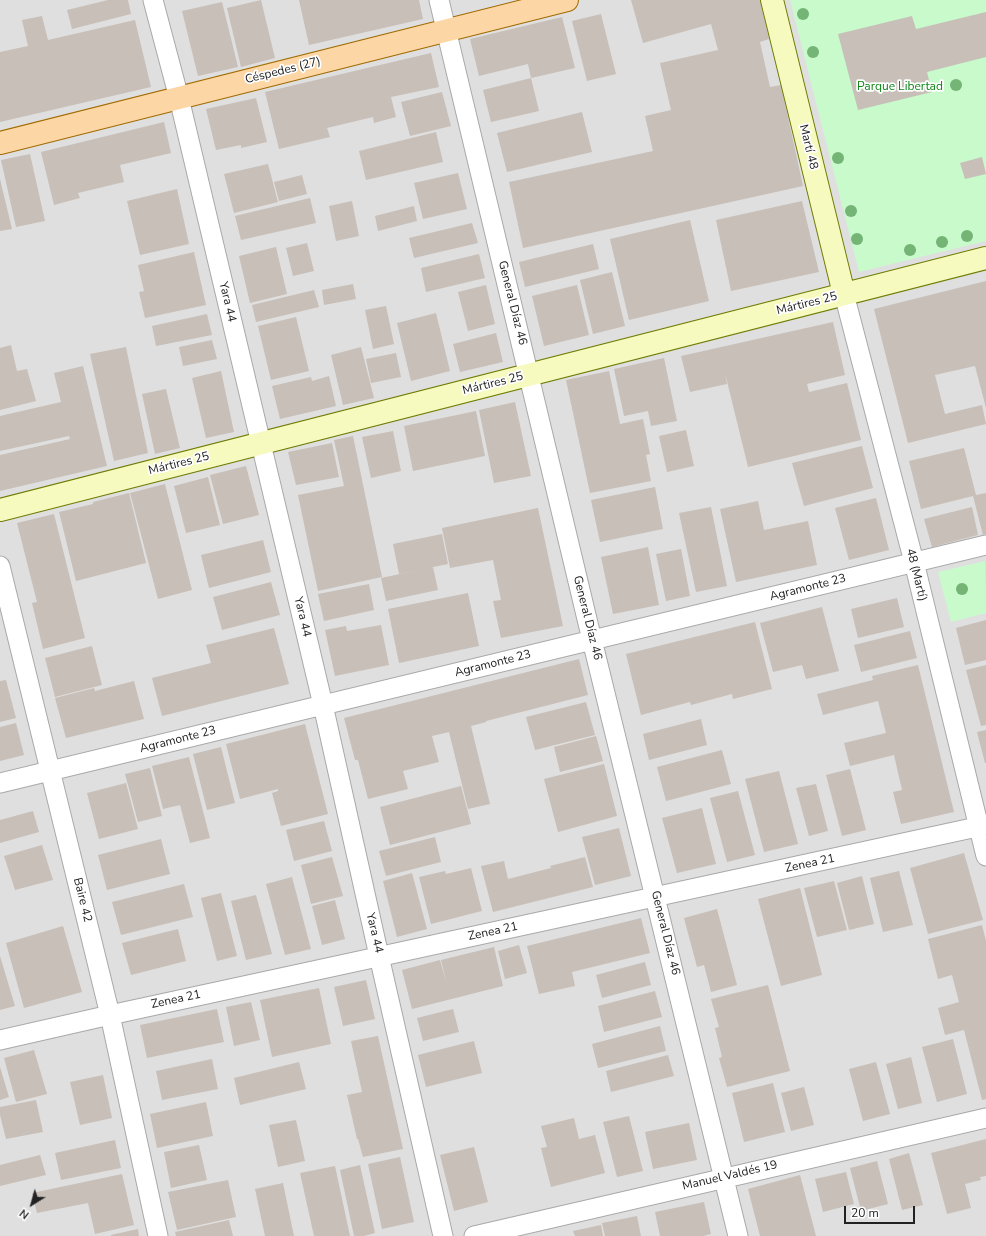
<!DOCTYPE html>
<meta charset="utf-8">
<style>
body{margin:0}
#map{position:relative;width:986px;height:1236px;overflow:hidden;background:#f2efe9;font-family:"Nunito Sans",sans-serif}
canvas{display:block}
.north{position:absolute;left:12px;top:1184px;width:40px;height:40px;-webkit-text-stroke:3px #fff;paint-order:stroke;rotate:217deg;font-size:11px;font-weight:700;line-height:16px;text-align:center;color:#222}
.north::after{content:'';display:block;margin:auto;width:14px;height:18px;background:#222;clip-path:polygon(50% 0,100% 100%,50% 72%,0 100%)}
.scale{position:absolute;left:844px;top:1206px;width:71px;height:18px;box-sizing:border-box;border:2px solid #222;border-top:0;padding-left:5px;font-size:12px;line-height:14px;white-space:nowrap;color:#222;-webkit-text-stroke:3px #fff;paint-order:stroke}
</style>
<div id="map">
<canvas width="986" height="1236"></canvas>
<div class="north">N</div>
<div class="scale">20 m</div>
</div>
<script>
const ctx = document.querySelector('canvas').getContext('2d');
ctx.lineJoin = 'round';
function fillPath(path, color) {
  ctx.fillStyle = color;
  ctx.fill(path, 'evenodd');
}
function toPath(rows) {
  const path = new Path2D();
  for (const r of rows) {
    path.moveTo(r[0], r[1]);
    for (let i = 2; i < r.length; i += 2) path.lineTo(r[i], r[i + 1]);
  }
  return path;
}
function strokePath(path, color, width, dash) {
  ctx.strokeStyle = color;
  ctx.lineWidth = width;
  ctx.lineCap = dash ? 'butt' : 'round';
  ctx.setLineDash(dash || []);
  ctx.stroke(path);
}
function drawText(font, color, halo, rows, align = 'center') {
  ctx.font = font + ' "Nunito Sans",sans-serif';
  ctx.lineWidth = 3.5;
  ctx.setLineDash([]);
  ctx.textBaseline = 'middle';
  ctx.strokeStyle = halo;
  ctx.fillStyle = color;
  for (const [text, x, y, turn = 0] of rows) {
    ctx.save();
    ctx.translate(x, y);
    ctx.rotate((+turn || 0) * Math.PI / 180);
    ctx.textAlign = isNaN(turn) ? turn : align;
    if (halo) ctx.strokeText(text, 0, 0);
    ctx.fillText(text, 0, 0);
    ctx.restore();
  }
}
const residential = toPath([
 [0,0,986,0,986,1236,0,1236]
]);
const park = toPath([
 [790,0,986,0,986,241,859,272],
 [985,561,986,613,951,622,938,572]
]);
const building = toPath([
 [108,0,128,0,131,14,72,29,67,10],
 [261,0,275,58,241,67,227,8],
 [299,0,419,0,423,19,309,45],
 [631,0,760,0,769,39,760,42,770,87,781,85,803,186,523,248,509,182,653,151,645,116,671,110,660,63,718,50,711,24,643,43],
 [222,2,238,67,198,76,182,11],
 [986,12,986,57,927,72,932,92,858,110,838,34,912,16,916,29],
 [601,14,616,74,587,81,572,21],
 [42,16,48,40,135,20,151,87,0,122,0,52,28,46,22,20],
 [562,17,575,68,531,78,528,64,479,76,470,39],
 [431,53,439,87,391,97,396,117,374,123,373,117,327,128,330,137,279,149,265,92],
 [531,78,539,111,491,122,483,90],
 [442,92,451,126,410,136,401,102],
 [256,98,267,142,241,148,241,145,216,150,206,109],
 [582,112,592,152,507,172,497,133],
 [164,122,171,153,120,165,124,182,78,193,80,198,54,205,41,152],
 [436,132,443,162,366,180,359,151],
 [30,154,45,221,16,227,1,160],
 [982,157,986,174,965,179,960,163],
 [268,164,278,202,234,213,224,174],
 [458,173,467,209,423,219,414,183],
 [302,175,307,194,279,201,274,182],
 [0,179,12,229,0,231],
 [177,189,189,244,140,255,127,201],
 [310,198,316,223,241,240,235,216],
 [352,201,359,236,336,241,329,206],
 [802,201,819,272,731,291,716,220],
 [414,206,417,221,378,231,375,216],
 [690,220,709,301,629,320,610,239],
 [472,223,478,243,414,258,409,238],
 [307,243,314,271,293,276,286,248],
 [593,244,599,269,525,287,519,262],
 [276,247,287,294,250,303,239,256],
 [194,252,206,305,145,318,139,292,144,291,138,265],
 [479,254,485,278,426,292,421,268],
 [612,272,625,326,593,334,580,280],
 [986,281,986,408,975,366,935,375,945,414,982,405,986,424,908,443,874,309],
 [353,284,356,299,324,305,322,290],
 [486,285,495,324,468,331,458,292],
 [577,285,589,335,544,346,532,296],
 [314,290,319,307,256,322,252,305],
 [386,306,394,344,373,349,365,310],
 [436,313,450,371,411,381,397,323],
 [207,314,212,335,156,346,152,326],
 [296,317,309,371,271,380,258,326],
 [833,322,845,375,807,384,809,392,847,383,861,440,748,467,725,373,727,384,690,392,681,356],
 [496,333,503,362,460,372,453,344],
 [212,340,217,359,183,366,179,347],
 [11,345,17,371,27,369,36,401,0,410,0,348],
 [126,347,148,453,114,461,90,354],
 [361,347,374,398,343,405,331,355],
 [396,353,401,377,371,383,366,359],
 [664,358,677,421,651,426,648,411,624,416,614,369],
 [83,366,107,466,0,491,0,455,70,439,69,436,0,451,0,416,61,402,54,373],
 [221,371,234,432,206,438,192,378],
 [609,371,620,424,643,419,650,454,646,455,651,481,590,493,566,380],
 [329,376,336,406,280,419,272,386,311,377,312,381],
 [166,389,180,448,155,454,142,394],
 [515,402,531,476,494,483,479,410],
 [476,411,485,456,413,471,404,426],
 [686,430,694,466,667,472,659,436],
 [393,431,401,471,371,478,362,437],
 [353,436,382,577,318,591,298,495,344,486,334,440],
 [332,443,339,477,296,485,288,452],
 [862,446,873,488,804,506,792,463],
 [964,448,976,495,986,493,986,534,983,535,973,496,921,509,909,461],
 [246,466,259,515,223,524,210,475],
 [208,477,220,525,186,533,174,486],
 [165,484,192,590,158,599,130,493],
 [655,487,663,529,600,542,591,500],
 [129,493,146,563,76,581,59,512,93,504,93,502],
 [876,498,889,550,849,560,835,508],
 [758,501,764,530,808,521,817,565,736,582,720,509],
 [711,507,727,586,696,592,679,513],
 [972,507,978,535,932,547,924,519],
 [538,508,563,626,501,638,493,601,501,600,493,560,450,568,442,528],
 [54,514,85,638,43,649,32,603,37,602,17,523],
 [442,534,448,564,399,574,393,544],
 [263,540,271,572,209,588,201,555],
 [648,547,659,605,613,614,601,557],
 [681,549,690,596,666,601,656,554],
 [433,567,438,590,386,601,381,578],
 [271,582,280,615,222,630,213,597],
 [369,584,374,610,324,621,318,594],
 [468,593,479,646,399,663,388,609],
 [897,598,904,627,858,638,851,609],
 [822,607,839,671,806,679,802,665,773,672,760,623],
 [986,620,986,660,965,665,956,628],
 [755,622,772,689,733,699,732,694,691,705,690,702,641,715,626,654],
 [381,625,389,665,335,676,325,630,346,626,347,631],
 [274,628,289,684,162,716,152,678,211,663,206,645],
 [910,631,917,658,861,672,854,645],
 [92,646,102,685,55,697,45,658],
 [579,659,588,695,486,721,486,722,471,726,490,804,468,809,449,732,432,736,439,762,403,771,408,789,368,799,358,760,355,760,344,718],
 [918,665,954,812,901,824,893,792,902,790,894,755,850,766,844,743,886,733,878,701,823,715,817,694,873,680,872,676],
 [986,665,986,725,981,726,966,670],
 [6,680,16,718,0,722,0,681],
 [134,681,144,719,66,738,55,698,94,688,95,691],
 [586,702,595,735,535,750,526,717],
 [701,719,707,745,649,760,643,734],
 [16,723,24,755,0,761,0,727],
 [305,724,328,814,281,826,272,793,278,791,278,789,240,799,226,744],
 [986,730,986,763,985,763,977,732],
 [596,736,603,761,560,772,554,747],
 [221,747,235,803,207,810,193,754],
 [722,750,731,784,666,801,657,767],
 [189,757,210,838,190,843,180,805,163,809,152,766],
 [604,764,617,816,558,832,544,779],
 [150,768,162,816,138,822,125,774],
 [850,769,866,830,842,836,826,775],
 [779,771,798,844,764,852,745,779],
 [126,783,138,829,99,839,87,793],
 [816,784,828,831,809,836,796,788],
 [461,786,471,824,390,845,380,807],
 [738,791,755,855,727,862,710,798],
 [702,808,716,864,677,873,662,818],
 [33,811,39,832,0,843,0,820],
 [324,821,332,851,294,861,286,830],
 [619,828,631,876,595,885,582,837],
 [435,837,441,862,386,876,379,851],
 [161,839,170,874,107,890,98,855],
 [42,845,53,880,15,890,4,856],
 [964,853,983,920,928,934,910,868],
 [332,857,343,896,311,904,301,865],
 [585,857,593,887,493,912,481,866,504,861,508,879,551,868,550,866],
 [471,868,482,911,431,924,419,877,445,871,446,874],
 [899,871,913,925,883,932,870,878],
 [412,873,427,929,397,937,383,881],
 [862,876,874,924,849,930,837,883],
 [292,877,311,949,285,955,266,884],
 [834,881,847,930,817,937,804,888],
 [184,884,193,917,121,935,112,902],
 [800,888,822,975,781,986,758,899],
 [221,893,237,956,217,961,201,898],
 [256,895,272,954,246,960,231,901],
 [335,900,345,939,322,945,312,906],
 [717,909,737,985,711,992,704,965,697,967,684,918],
 [641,918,650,953,572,972,575,986,539,994,527,946],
 [982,925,986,941,986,1099,982,1100,964,1030,945,1035,938,1008,959,1002,952,975,938,979,928,939],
 [63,926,82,992,24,1008,6,943],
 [178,929,186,961,131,975,122,943],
 [519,945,527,973,505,979,498,951],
 [494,947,503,986,412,1009,402,970,440,960,447,985,441,960],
 [0,956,15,1006,0,1010],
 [645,962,651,985,602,998,596,975],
 [366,980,375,1019,343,1026,334,987],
 [768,985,790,1071,727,1087,719,1058,722,1057,715,1028,719,1027,711,999],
 [319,988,331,1044,272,1057,260,1000],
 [655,991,662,1017,604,1032,598,1006],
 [251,1002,260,1040,234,1046,226,1007],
 [217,1009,224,1042,147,1058,140,1025],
 [453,1009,459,1032,423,1041,417,1018],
 [660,1026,666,1051,598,1068,592,1044],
 [378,1036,403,1149,363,1157,358,1139,357,1139,347,1095,362,1092,351,1041],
 [953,1039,967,1094,937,1102,922,1047],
 [474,1041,482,1073,426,1087,418,1055],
 [34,1050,47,1094,16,1102,4,1058],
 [668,1055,674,1076,611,1092,606,1071],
 [911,1057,922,1103,898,1109,886,1064],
 [212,1059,218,1089,162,1100,156,1071],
 [299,1062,306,1089,240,1105,234,1078],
 [876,1062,890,1114,863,1121,849,1069],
 [0,1067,9,1097,0,1100],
 [103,1075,112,1118,80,1125,70,1082],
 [773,1083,785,1132,744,1142,732,1093],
 [804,1087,814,1125,791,1131,781,1093],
 [36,1100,43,1132,6,1139,0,1115,0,1107],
 [206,1102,213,1136,157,1148,150,1114],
 [629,1116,643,1171,617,1177,603,1122],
 [574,1118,579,1139,595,1135,605,1173,551,1187,541,1148,547,1147,541,1126],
 [296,1120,305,1161,278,1167,269,1125],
 [689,1123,697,1160,653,1169,645,1132],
 [986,1139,986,1176,980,1177,981,1180,965,1184,971,1208,947,1214,931,1153],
 [115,1140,121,1168,61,1180,55,1153],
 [199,1145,207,1180,171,1188,164,1152],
 [474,1147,488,1202,454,1211,440,1155],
 [909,1153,923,1205,902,1210,889,1159],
 [40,1155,46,1175,0,1186,0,1165],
 [400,1157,414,1222,382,1229,368,1164],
 [877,1161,888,1204,861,1211,850,1168],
 [360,1165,375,1233,364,1236,354,1236,340,1170],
 [335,1166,350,1236,314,1236,300,1173],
 [846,1172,854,1204,823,1212,815,1179],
 [122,1174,134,1225,95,1234,88,1203,37,1213,32,1193],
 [800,1175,816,1236,760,1236,748,1189],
 [228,1180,236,1217,177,1230,168,1192],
 [283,1183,294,1236,265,1236,255,1189],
 [704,1202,711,1234,703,1236,660,1236,655,1212],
 [637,1216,641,1236,605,1236,602,1223],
 [229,1220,233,1236,176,1236,175,1232],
 [601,1225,603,1236,575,1236,573,1231],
 [138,1229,139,1236,111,1236,111,1235]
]);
const street = toPath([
 [153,0,179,98,323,705,379,956,443,1236],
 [439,0,592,640,738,1236],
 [844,294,914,562,986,856],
 [0,566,110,1015,158,1236],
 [0,783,986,545],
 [0,1040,110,1015,986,825],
 [474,1236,986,1118]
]);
const secondary = toPath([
 [772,0,844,294],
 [0,510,986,258]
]);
const primary = toPath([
 [0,143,567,0]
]);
const trees = [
 [803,14],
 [813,52],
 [956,85],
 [838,158],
 [851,211],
 [967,236],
 [857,239],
 [942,242],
 [910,250],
 [962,589]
];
const streetNames = [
 ["Céspedes (27)",283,71,-14],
 ["Martí 48",808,147,76],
 ["Yara 44",227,302,77],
 ["General Díaz 46",512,303,76],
 ["Mártires 25",807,304,-14],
 ["Mártires 25",493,384,-14],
 ["Mártires 25",179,464,-14],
 ["48 (Martí)",916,575,76],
 ["Agramonte 23",808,588,-14],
 ["Yara 44",302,617,77],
 ["General Díaz 46",587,618,76],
 ["Agramonte 23",493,664,-14],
 ["Agramonte 23",178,740,-14],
 ["Zenea 21",810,864,-12],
 ["Baire 42",82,900,76],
 ["Zenea 21",493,932,-12],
 ["Yara 44",374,933,77],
 ["General Díaz 46",665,933,76],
 ["Zenea 21",176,1000,-12],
 ["Manuel Valdés 19",730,1176,-13]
];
const parkNames = [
 ["Parque Libertad",900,87]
];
fillPath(residential, '#e0dfdf');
fillPath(park, '#c8facc');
fillPath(building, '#c7bfb8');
strokePath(street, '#a9a9a9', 21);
strokePath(secondary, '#707d05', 24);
strokePath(primary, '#a06b00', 24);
strokePath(street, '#fff', 19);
strokePath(secondary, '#f7fabf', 22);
strokePath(primary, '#fcd6a4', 22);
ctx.fillStyle = '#74b475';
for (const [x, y] of trees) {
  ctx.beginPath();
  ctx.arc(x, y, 6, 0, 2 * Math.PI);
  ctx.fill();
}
drawText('12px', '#222', '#fff', streetNames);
drawText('12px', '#0c8416', '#fff', parkNames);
</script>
